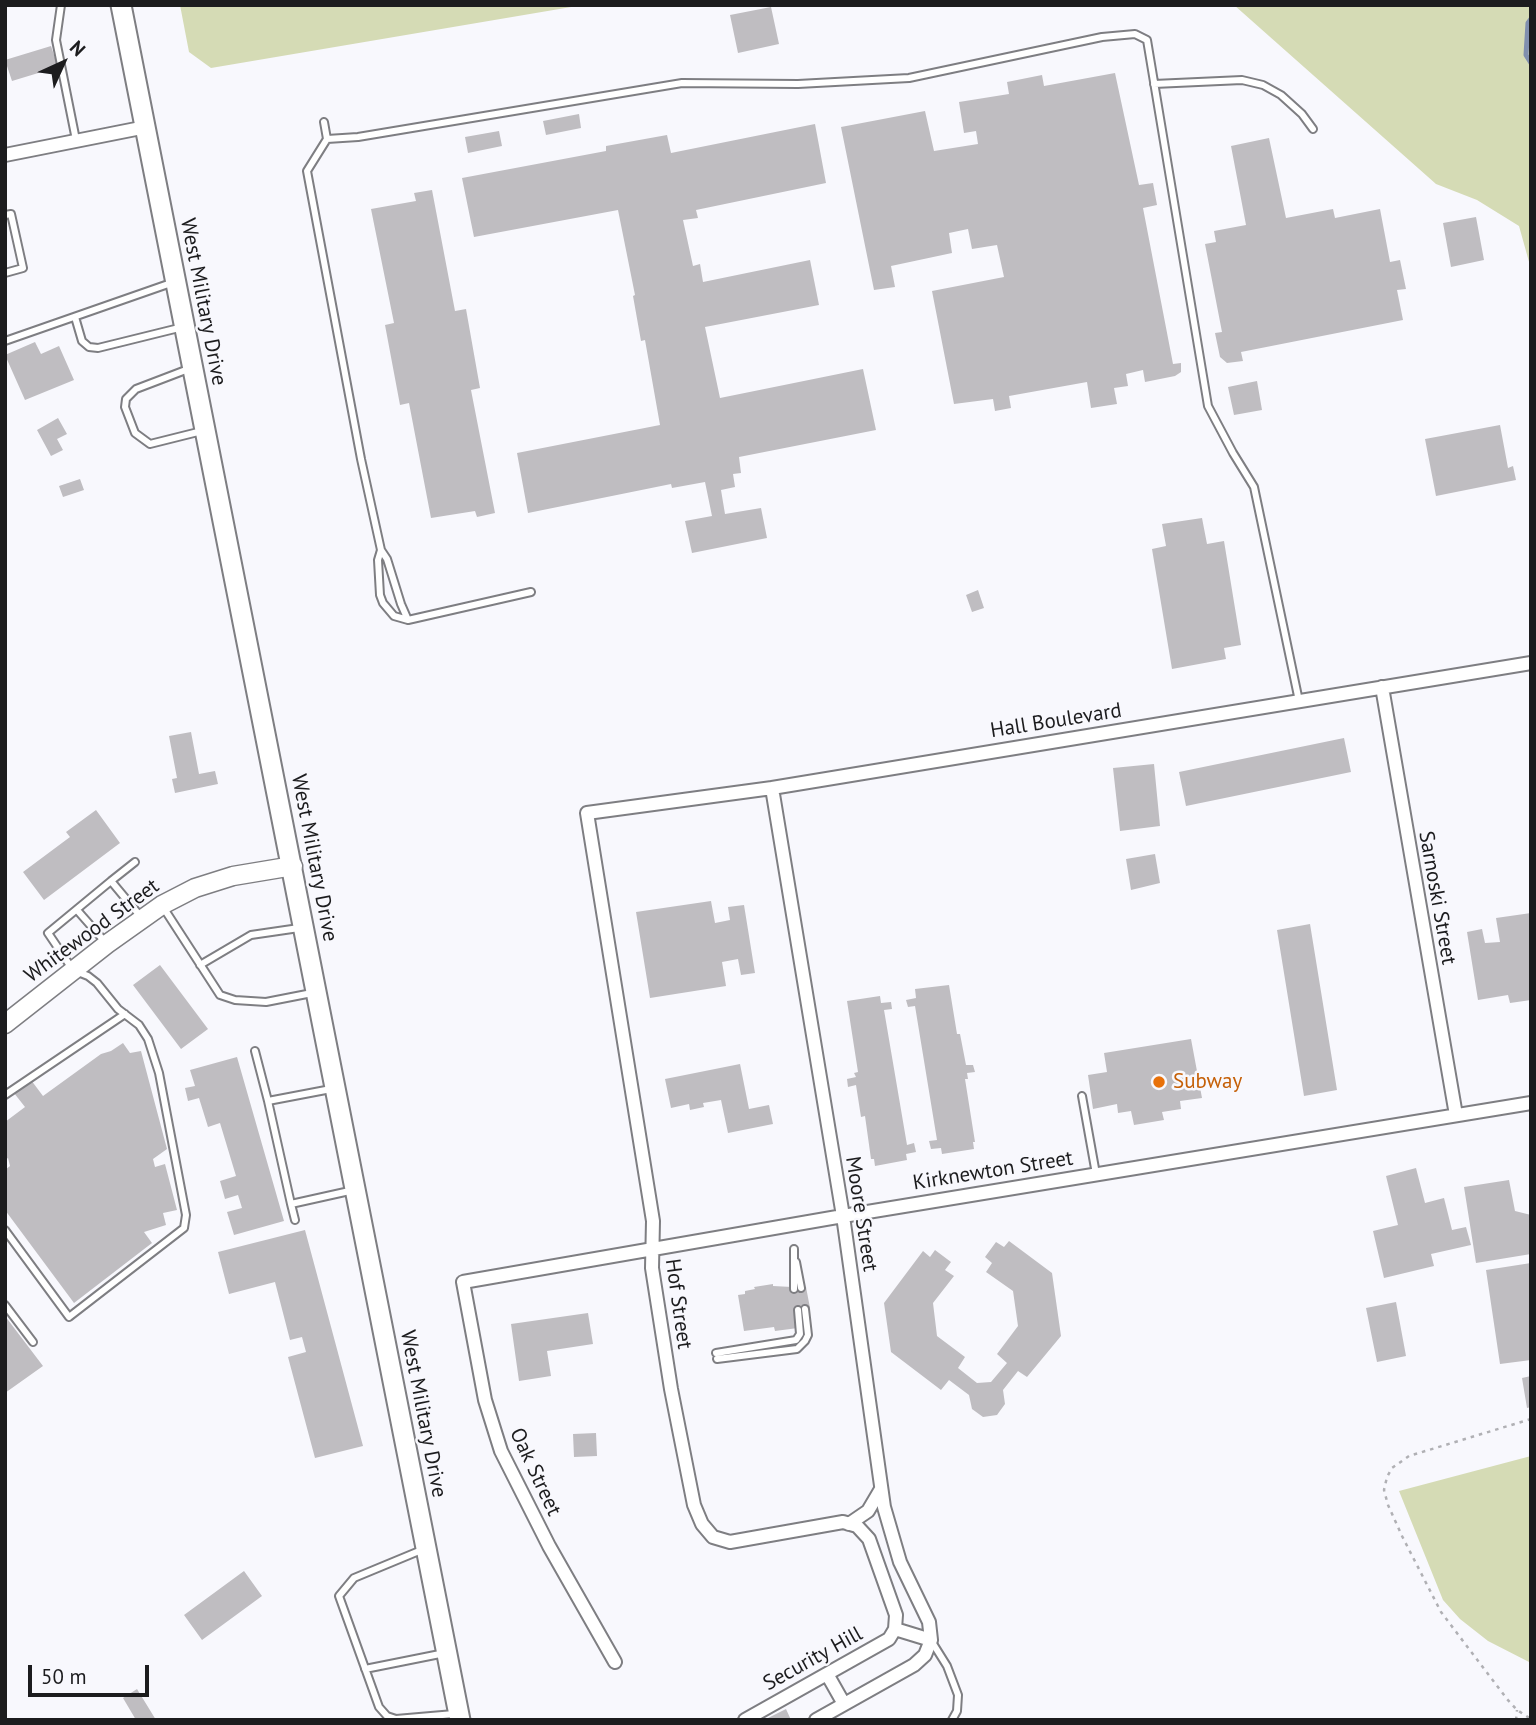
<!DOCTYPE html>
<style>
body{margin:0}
#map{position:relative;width:1536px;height:1725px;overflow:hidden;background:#f8f8fd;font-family:"PT Sans",sans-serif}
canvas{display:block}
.frame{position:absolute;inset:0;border:7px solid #1c1c1e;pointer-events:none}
.north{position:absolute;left:28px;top:28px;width:70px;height:70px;-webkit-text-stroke:5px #f8f8fd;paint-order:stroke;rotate:45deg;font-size:19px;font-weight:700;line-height:28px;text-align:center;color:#1c1c1e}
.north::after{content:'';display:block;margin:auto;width:24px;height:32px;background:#1c1c1e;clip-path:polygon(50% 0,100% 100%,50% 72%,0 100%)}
.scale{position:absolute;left:28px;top:1665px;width:121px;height:32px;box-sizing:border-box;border:4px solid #1c1c1e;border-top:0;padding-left:9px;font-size:21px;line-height:24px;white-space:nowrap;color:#1c1c1e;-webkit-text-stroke:5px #f8f8fd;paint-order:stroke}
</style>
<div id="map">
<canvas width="1536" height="1725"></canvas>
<div class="frame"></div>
<div class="north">N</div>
<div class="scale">50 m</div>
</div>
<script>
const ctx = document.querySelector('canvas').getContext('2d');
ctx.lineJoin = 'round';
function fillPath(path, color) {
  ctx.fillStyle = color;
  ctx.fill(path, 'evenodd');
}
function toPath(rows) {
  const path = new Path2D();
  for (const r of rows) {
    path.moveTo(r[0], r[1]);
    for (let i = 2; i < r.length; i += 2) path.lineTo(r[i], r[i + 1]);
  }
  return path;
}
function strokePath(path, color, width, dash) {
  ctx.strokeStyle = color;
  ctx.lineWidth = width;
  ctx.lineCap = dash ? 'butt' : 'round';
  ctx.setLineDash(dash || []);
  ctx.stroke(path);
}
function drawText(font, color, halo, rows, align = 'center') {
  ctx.font = font + ' "PT Sans",sans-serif';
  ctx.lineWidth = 5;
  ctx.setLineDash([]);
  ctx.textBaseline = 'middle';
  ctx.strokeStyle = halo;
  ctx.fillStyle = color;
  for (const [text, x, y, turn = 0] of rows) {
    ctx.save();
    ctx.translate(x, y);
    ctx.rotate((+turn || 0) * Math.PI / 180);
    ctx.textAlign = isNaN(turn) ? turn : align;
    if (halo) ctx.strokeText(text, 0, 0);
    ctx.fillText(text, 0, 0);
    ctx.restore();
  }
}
const green = toPath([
 [180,5,583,5,211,68,189,52],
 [1234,5,1531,5,1531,269,1519,226,1477,200,1436,184],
 [1531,1456,1531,1663,1488,1641,1460,1619,1443,1600,1399,1491]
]);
const stream = toPath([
 [1531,19,1528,23,1526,55,1531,63]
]);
const building = toPath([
 [771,7,779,44,738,53,730,15],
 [51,46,58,67,12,81,5,60],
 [1115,73,1139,185,1153,183,1157,205,1143,208,1173,364,1181,363,1181,372,1175,376,1145,382,1143,370,1126,374,1128,386,1114,388,1117,404,1091,408,1087,382,1009,396,1011,408,995,411,993,399,954,404,932,291,1004,277,997,245,972,249,968,229,949,233,952,253,891,266,895,287,874,290,841,127,925,111,934,151,978,144,976,131,964,133,959,102,1009,94,1007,82,1042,75,1044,86],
 [579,114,581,128,546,135,543,121],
 [815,124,826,183,696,210,698,218,683,220,693,266,700,264,703,282,810,260,819,305,705,327,720,398,863,369,876,430,739,457,741,473,733,474,735,487,721,490,725,514,761,508,767,538,692,553,685,521,712,516,705,482,672,488,671,484,528,513,517,453,660,425,645,340,641,341,633,296,635,295,618,210,474,237,462,178,606,151,606,146,667,135,671,153],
 [499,131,502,146,468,153,465,137],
 [1269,138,1286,218,1333,209,1335,218,1380,209,1390,262,1400,260,1406,289,1397,290,1403,320,1241,352,1243,361,1227,363,1220,357,1215,333,1222,332,1205,244,1216,242,1214,231,1246,225,1231,146],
 [432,190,455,311,466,309,480,388,471,390,495,513,477,517,475,511,431,518,409,403,400,405,385,325,394,323,371,209,416,201,414,193],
 [1476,217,1484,260,1451,267,1443,223],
 [35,342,41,354,59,346,74,380,25,400,5,355],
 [1257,381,1262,410,1234,415,1228,387],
 [58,418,67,434,57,439,63,450,51,456,37,430],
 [1500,425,1508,468,1513,466,1516,480,1436,496,1425,439],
 [80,479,84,490,63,497,59,486],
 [1202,518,1207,544,1224,541,1241,645,1224,648,1226,659,1172,669,1152,549,1166,546,1162,524],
 [978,590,984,608,972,612,966,595],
 [191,732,199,774,215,771,218,784,175,793,172,779,177,778,169,736],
 [1344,738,1351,772,1186,806,1179,772],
 [1154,764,1160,826,1120,831,1113,768],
 [96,810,120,843,44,900,23,872,70,837,66,832],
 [1155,854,1160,883,1131,890,1126,859],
 [711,901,715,923,730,920,728,907,744,905,755,973,741,975,738,959,722,962,726,986,650,998,636,912],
 [1531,913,1531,1000,1510,1003,1508,995,1478,1000,1467,932,1482,929,1485,943,1500,942,1496,918],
 [1310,924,1337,1090,1304,1096,1277,930],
 [160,965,208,1029,181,1049,133,985],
 [949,985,957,1034,960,1034,966,1065,973,1065,975,1072,967,1073,968,1079,965,1079,975,1142,973,1142,974,1149,942,1154,941,1148,931,1149,929,1141,937,1140,915,1006,908,1007,906,1000,916,998,915,989],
 [880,996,881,1003,891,1002,892,1009,884,1010,907,1145,914,1143,916,1152,906,1154,907,1160,875,1166,874,1159,871,1159,865,1116,861,1117,856,1085,848,1087,847,1079,856,1077,854,1073,858,1072,847,1001],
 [1191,1039,1202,1098,1180,1101,1181,1109,1162,1112,1164,1120,1134,1125,1131,1111,1118,1113,1117,1104,1093,1109,1088,1075,1107,1072,1104,1053],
 [123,1043,130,1053,141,1051,167,1149,153,1159,155,1167,165,1164,177,1210,163,1213,166,1225,144,1232,152,1243,74,1303,5,1210,5,1170,10,1166,8,1158,5,1160,5,1122,25,1107,14,1093,31,1080,43,1096,101,1054,111,1051],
 [237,1057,284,1221,234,1235,227,1212,242,1208,238,1195,225,1199,220,1181,236,1176,220,1123,208,1127,199,1098,188,1101,185,1088,195,1086,190,1070],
 [740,1064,749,1109,769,1105,773,1124,728,1133,721,1100,703,1103,704,1107,690,1110,689,1104,671,1108,665,1079],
 [1416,1168,1425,1203,1444,1198,1452,1230,1466,1227,1471,1245,1431,1254,1434,1266,1384,1278,1373,1231,1398,1225,1386,1176],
 [1509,1180,1515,1211,1531,1215,1531,1254,1476,1263,1464,1187],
 [305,1230,363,1446,315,1458,288,1357,306,1352,302,1337,290,1340,275,1282,229,1294,218,1252],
 [1009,1241,1052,1273,1061,1336,1027,1377,1018,1371,1003,1390,1005,1404,997,1415,983,1417,972,1409,969,1395,949,1380,941,1390,891,1352,884,1303,923,1251,930,1257,935,1250,951,1262,945,1270,954,1276,933,1303,937,1336,965,1357,958,1368,977,1383,991,1382,1007,1363,997,1354,1018,1326,1013,1291,986,1272,992,1263,985,1257,996,1242,1004,1247],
 [1531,1263,1531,1360,1500,1364,1486,1270],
 [773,1284,773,1286,792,1287,792,1290,806,1287,810,1308,795,1311,798,1328,775,1331,774,1327,744,1331,738,1295,745,1294,745,1291,755,1289,754,1287],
 [1396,1302,1406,1356,1377,1362,1366,1308],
 [588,1313,593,1344,547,1351,551,1376,519,1381,511,1324],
 [5,1316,43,1366,5,1393],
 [1531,1376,1531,1407,1527,1408,1522,1378],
 [596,1433,597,1456,574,1457,573,1434],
 [244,1571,262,1596,202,1640,184,1615],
 [137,1689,156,1720,136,1720,123,1698],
 [786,1709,791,1720,764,1720]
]);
const path = toPath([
 [1531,1419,1409,1456,1392,1468,1387,1477,1384,1490,1388,1505,1402,1536,1441,1612,1507,1699,1517,1710,1531,1719],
 [1516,1720,1517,1710]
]);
const lane = toPath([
 [61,5,56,40,76,140],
 [1154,84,1242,80,1263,85,1281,95,1302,114,1313,129],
 [324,122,327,139,307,171,361,459,381,550,387,559,401,604,408,620],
 [327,139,358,137,682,83,798,84,909,78,1102,37,1135,34,1147,40,1208,406,1233,453,1254,487,1299,701],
 [5,215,11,214,23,268,5,273],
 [75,317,82,341,89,347,98,348,183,327],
 [5,341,174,282],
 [191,368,136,389,126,399,125,407,135,433,150,444,202,431],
 [381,550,378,560,380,595,383,603,394,616,408,620,531,592],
 [135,862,111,881,141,917],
 [163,907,220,995,235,1000,266,1002,312,993],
 [77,910,106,943],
 [200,965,251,935,299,928],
 [255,1051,268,1101],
 [331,1089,268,1101,291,1204,354,1190],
 [5,1095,125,1014],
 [1082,1096,1096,1174],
 [291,1204,295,1220],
 [5,1230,69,1317,184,1228,186,1215,159,1073,148,1039,139,1025,118,1009,97,983,88,976,73,970,48,933,111,881],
 [794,1249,794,1289],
 [796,1262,801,1288],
 [5,1305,33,1342],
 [716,1353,796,1340,800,1334,798,1310],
 [717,1359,797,1349,805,1341,808,1335,805,1309],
 [424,1549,354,1578,339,1596,379,1707,387,1716,396,1719,454,1714],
 [932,1642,947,1666,958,1695,957,1711,952,1720],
 [365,1669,445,1653]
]);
const street = toPath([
 [5,155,146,127],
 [1382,687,1456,1115],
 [772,788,843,1216,884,1507,900,1562,929,1622,931,1640,925,1655,914,1665,816,1720],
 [849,1524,868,1511,881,1489],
 [895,1629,931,1640],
 [615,1662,549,1546,501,1451,485,1400,463,1282,843,1216,1531,1103],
 [827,1674,844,1704],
 [745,1720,889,1639,895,1629,896,1615,869,1539,857,1526,843,1522,730,1542,713,1537,702,1524,694,1505,671,1389,652,1268,653,1221,587,813,772,788,1531,663]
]);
const secondary = toPath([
 [5,1024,107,944,162,905,195,888,233,876,293,866]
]);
const primary = toPath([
 [121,5,460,1720]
]);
const markers = [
 [1159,1082,7,"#e8710a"]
];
const streetNames = [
 ["West Military Drive",203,302,79],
 ["Hall Boulevard",1056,721,-9],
 ["West Military Drive",314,858,79],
 ["Sarnoski Street",1437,898,80],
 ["Whitewood Street",92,931,-36],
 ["Kirknewton Street",993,1171,-9],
 ["Moore Street",861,1214,81],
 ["Hof Street",678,1304,82],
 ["West Military Drive",423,1414,79],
 ["Oak Street",535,1472,65],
 ["Security Hill",813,1659,-29]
];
const foodNames = [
 ["Subway",1173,1082]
];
fillPath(green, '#d5dbb5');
strokePath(stream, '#808fae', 5);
fillPath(building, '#bfbdc1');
strokePath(lane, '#7e7e82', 10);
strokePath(street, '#7e7e82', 16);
strokePath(secondary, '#7e7e82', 21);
strokePath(primary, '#7e7e82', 23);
strokePath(path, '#b0b0b4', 2.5, [3.5, 5]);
strokePath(lane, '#fff', 6);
strokePath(street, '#fff', 12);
strokePath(secondary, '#fff', 18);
strokePath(primary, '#fff', 19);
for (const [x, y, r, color] of markers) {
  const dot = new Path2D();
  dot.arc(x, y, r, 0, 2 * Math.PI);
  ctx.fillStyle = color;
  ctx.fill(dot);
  strokePath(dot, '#f8f8fd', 2.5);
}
drawText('21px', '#1c1c1e', '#f8f8fd', streetNames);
drawText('21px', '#c56008', '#f8f8fd', foodNames, 'left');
</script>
